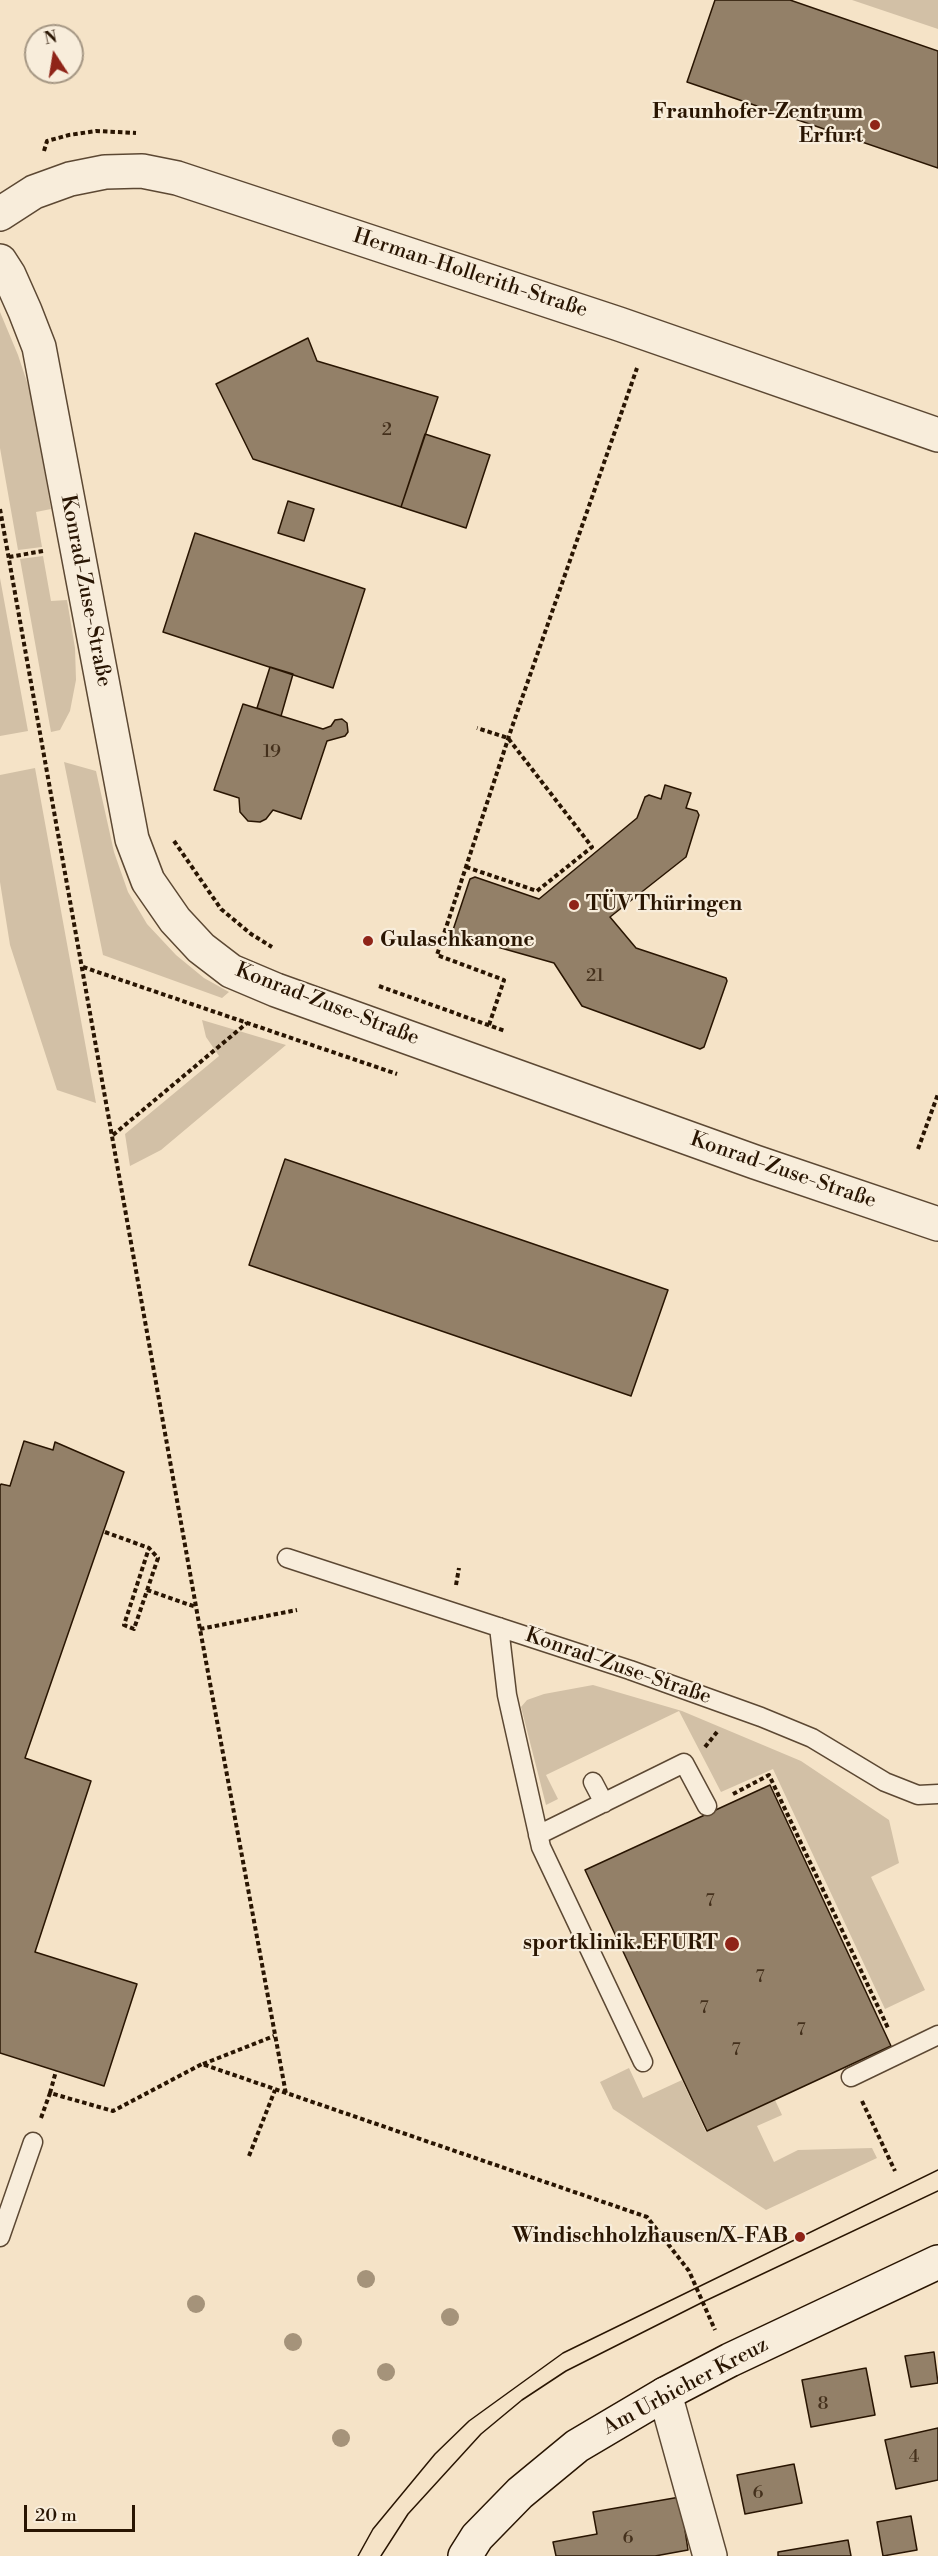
<!DOCTYPE html>
<meta charset="utf-8">
<style>
body{margin:0}
#map{position:relative;width:938px;height:2556px;overflow:hidden;background:#f5e3c7;font-family:"Libre Bodoni",serif}
canvas{display:block}
.north{position:absolute;left:24px;top:24px;width:60px;height:60px;box-sizing:border-box;background:#f8eddb;border:2px solid #a59784;border-radius:50%;rotate:348deg;font-size:16px;font-weight:700;line-height:24px;text-align:center;color:#291502}
.north::after{content:'';display:block;margin:auto;width:21px;height:27px;background:#8f2418;clip-path:polygon(50% 0,100% 100%,50% 72%,0 100%)}
.scale{position:absolute;left:24px;top:2505px;width:111px;height:27px;box-sizing:border-box;border:3px solid #291502;border-top:0;padding-left:8px;font-size:18px;line-height:21px;white-space:nowrap;color:#291502;-webkit-text-stroke:4px #f8eddb;paint-order:stroke}
</style>
<div id="map">
<canvas width="938" height="2556"></canvas>
<div class="north">N</div>
<div class="scale">20 m</div>
</div>
<script>
const ctx = document.querySelector('canvas').getContext('2d');
ctx.lineJoin = 'round';
function fillPath(path, color) {
  ctx.fillStyle = color;
  ctx.fill(path, 'evenodd');
}
function toPath(rows) {
  const path = new Path2D();
  for (const r of rows) {
    path.moveTo(r[0], r[1]);
    for (let i = 2; i < r.length; i += 2) path.lineTo(r[i], r[i + 1]);
  }
  return path;
}
function strokePath(path, color, width, dash) {
  ctx.strokeStyle = color;
  ctx.lineWidth = width;
  ctx.lineCap = dash ? 'butt' : 'round';
  ctx.setLineDash(dash || []);
  ctx.stroke(path);
}
function drawText(font, color, halo, rows, align = 'center') {
  ctx.font = font + ' "Libre Bodoni",serif';
  ctx.lineWidth = 4.5;
  ctx.setLineDash([]);
  ctx.textBaseline = 'middle';
  ctx.strokeStyle = halo;
  ctx.fillStyle = color;
  for (const [text, x, y, turn = 0] of rows) {
    ctx.save();
    ctx.translate(x, y);
    ctx.rotate((+turn || 0) * Math.PI / 180);
    ctx.textAlign = isNaN(turn) ? turn : align;
    if (halo) ctx.strokeText(text, 0, 0);
    ctx.fillText(text, 0, 0);
    ctx.restore();
  }
}
const green = toPath([
 [852,0,938,0,938,29],
 [0,312,18,355,31,394,51,509,36,512,42,547,18,550,0,448],
 [43,556,51,601,67,600,75,648,76,680,70,711,60,730,51,732,20,559],
 [0,578,28,731,0,736],
 [64,762,96,771,114,852,128,892,147,924,176,955,204,978,229,992,222,998,103,955],
 [35,768,96,1103,57,1090,10,945,0,882,0,775],
 [202,1020,286,1045,161,1150,130,1166,125,1134,219,1056,206,1037],
 [593,1685,682,1711,801,1761,889,1820,899,1863,871,1877,925,1990,885,2009,773,1769,721,1792,679,1711,546,1775,558,1799,546,1805,521,1707,527,1700,544,1694],
 [629,2068,643,2098,682,2080,706,2132,775,2100,782,2115,757,2126,774,2162,798,2150,872,2148,877,2158,766,2210,613,2109,600,2082]
]);
const building = toPath([
 [715,0,790,0,938,51,938,168,687,82,715,0],
 [308,338,317,361,438,397,401,507,253,459,216,384,308,338],
 [425,434,490,455,466,528,401,507,425,434],
 [288,501,314,509,304,541,278,533,288,501],
 [195,533,365,589,333,688,163,632,195,533],
 [270,667,293,674,281,716,257,708,270,667],
 [243,704,323,729,331,726,335,720,342,719,347,723,348,732,345,736,327,741,301,819,273,810,266,819,260,822,248,821,240,812,239,798,214,790,243,704],
 [665,785,691,793,686,808,697,811,699,815,686,857,610,917,636,948,726,978,727,981,704,1047,700,1049,582,1006,554,963,455,935,453,930,470,879,475,877,539,899,637,818,645,797,649,795,661,799,665,785],
 [285,1159,668,1290,631,1396,249,1265,285,1159],
 [24,1441,53,1450,55,1442,124,1472,25,1758,91,1781,35,1952,137,1984,104,2086,0,2053,0,1486,1,1484,10,1486,24,1441],
 [770,1785,891,2046,707,2131,585,1870,770,1785],
 [934,2352,938,2383,911,2387,905,2356,934,2352],
 [866,2368,875,2415,811,2427,802,2380,866,2368],
 [938,2428,938,2480,896,2489,885,2440,938,2428],
 [794,2464,802,2503,745,2514,737,2475,794,2464],
 [680,2497,688,2550,655,2556,556,2556,553,2542,597,2534,593,2512,680,2497],
 [911,2516,917,2550,883,2556,877,2522,911,2516],
 [848,2540,851,2556,778,2556,778,2552,848,2540]
]);
const path = toPath([
 [44,151,47,141,69,135,96,131,136,133],
 [0,509,200,1629,286,2094],
 [9,557,43,551],
 [174,841,221,909,251,934,272,947],
 [466,867,537,891,592,847,508,738,477,728],
 [83,967,397,1074],
 [379,986,505,1031],
 [489,1025,504,980,437,955,512,727,637,368],
 [113,1135,247,1023],
 [918,1149,938,1094],
 [105,1532,149,1548,158,1558,134,1629,124,1625,149,1548],
 [456,1585,459,1568],
 [147,1590,196,1607],
 [200,1629,297,1610],
 [705,1747,717,1732],
 [733,1794,769,1775,888,2028],
 [203,2064,274,2036],
 [50,2093,56,2071],
 [862,2101,895,2171],
 [41,2118,50,2093,113,2111,202,2064,647,2217,689,2271,715,2330],
 [249,2156,275,2090]
]);
const lane = toPath([
 [287,1558,630,1670,761,1717,812,1738,885,1782,918,1795,938,1794],
 [499,1627,507,1695,541,1847,643,2062],
 [593,1782,604,1803],
 [538,1835,684,1763,707,1806],
 [851,2077,938,2035],
 [0,2237,33,2142]
]);
const street = toPath([
 [0,214,34,192,70,179,105,172,142,171,177,178,619,324,938,435],
 [0,261,9,275,25,311,39,347,132,839,148,881,175,920,201,948,231,971,276,990,755,1162,938,1224],
 [665,2394,710,2556]
]);
const secondary = toPath([
 [465,2556,477,2537,520,2493,577,2446,665,2394,730,2360,938,2262]
]);
const tram = toPath([
 [358,2556,373,2529,435,2454,469,2421,563,2353,938,2170],
 [381,2556,408,2514,481,2434,522,2400,566,2371,703,2302,938,2191]
]);
const trees = [
 [366,2279],
 [196,2304],
 [450,2317],
 [293,2342],
 [386,2372],
 [341,2438]
];
const markers = [
 [875,125,6,"#8f2418"],
 [574,905,6,"#8f2418"],
 [368,941,6,"#8f2418"],
 [732,1944,8,"#8f2418"],
 [800,2237,6,"#8f2418"]
];
const numberNames = [
 ["2",387,431],
 ["19",272,753],
 ["21",595,977],
 ["7",710,1902],
 ["7",760,1978],
 ["7",704,2009],
 ["7",801,2031],
 ["7",736,2051],
 ["8",823,2405],
 ["4",914,2458],
 ["6",758,2494],
 ["6",628,2539]
];
const poiNames = [
 ["Fraunhofer-Zentrum",863,113],
 ["Erfurt",863,137],
 ["TÜV Thüringen",586,905,"left"],
 ["Gulaschkanone",380,941,"left"],
 ["sportklinik.EFURT",718,1944],
 ["Windischholzhausen/X-FAB",788,2237]
];
const streetNames = [
 ["Herman-Hollerith-Straße",470,274,18],
 ["Konrad-Zuse-Straße",85,591,79],
 ["Konrad-Zuse-Straße",327,1005,21],
 ["Konrad-Zuse-Straße",783,1171,19],
 ["Konrad-Zuse-Straße",618,1667,19],
 ["Am Urbicher Kreuz",686,2387,-28]
];
fillPath(green, '#d2c0a6');
fillPath(building, '#938068');
strokePath(building, '#291502', 1.5);
strokePath(lane, '#5c4833', 21);
strokePath(street, '#5c4833', 36);
strokePath(secondary, '#291502', 36);
strokePath(path, '#291502', 4, [4.5, 3]);
strokePath(lane, '#f8eddb', 18);
strokePath(street, '#f8eddb', 33);
strokePath(secondary, '#f8eddb', 33);
strokePath(tram, '#291502', 1.5);
ctx.fillStyle = '#a5937a';
for (const [x, y] of trees) {
  ctx.beginPath();
  ctx.arc(x, y, 9, 0, 2 * Math.PI);
  ctx.fill();
}
for (const [x, y, r, color] of markers) {
  const dot = new Path2D();
  dot.arc(x, y, r, 0, 2 * Math.PI);
  ctx.fillStyle = color;
  ctx.fill(dot);
  strokePath(dot, '#f8eddb', 2);
}
drawText('18px', '#44301c', null, numberNames);
drawText('bold 21px', '#291502', '#f8eddb', poiNames, 'right');
drawText('21px', '#291502', '#f8eddb', streetNames);
</script>
